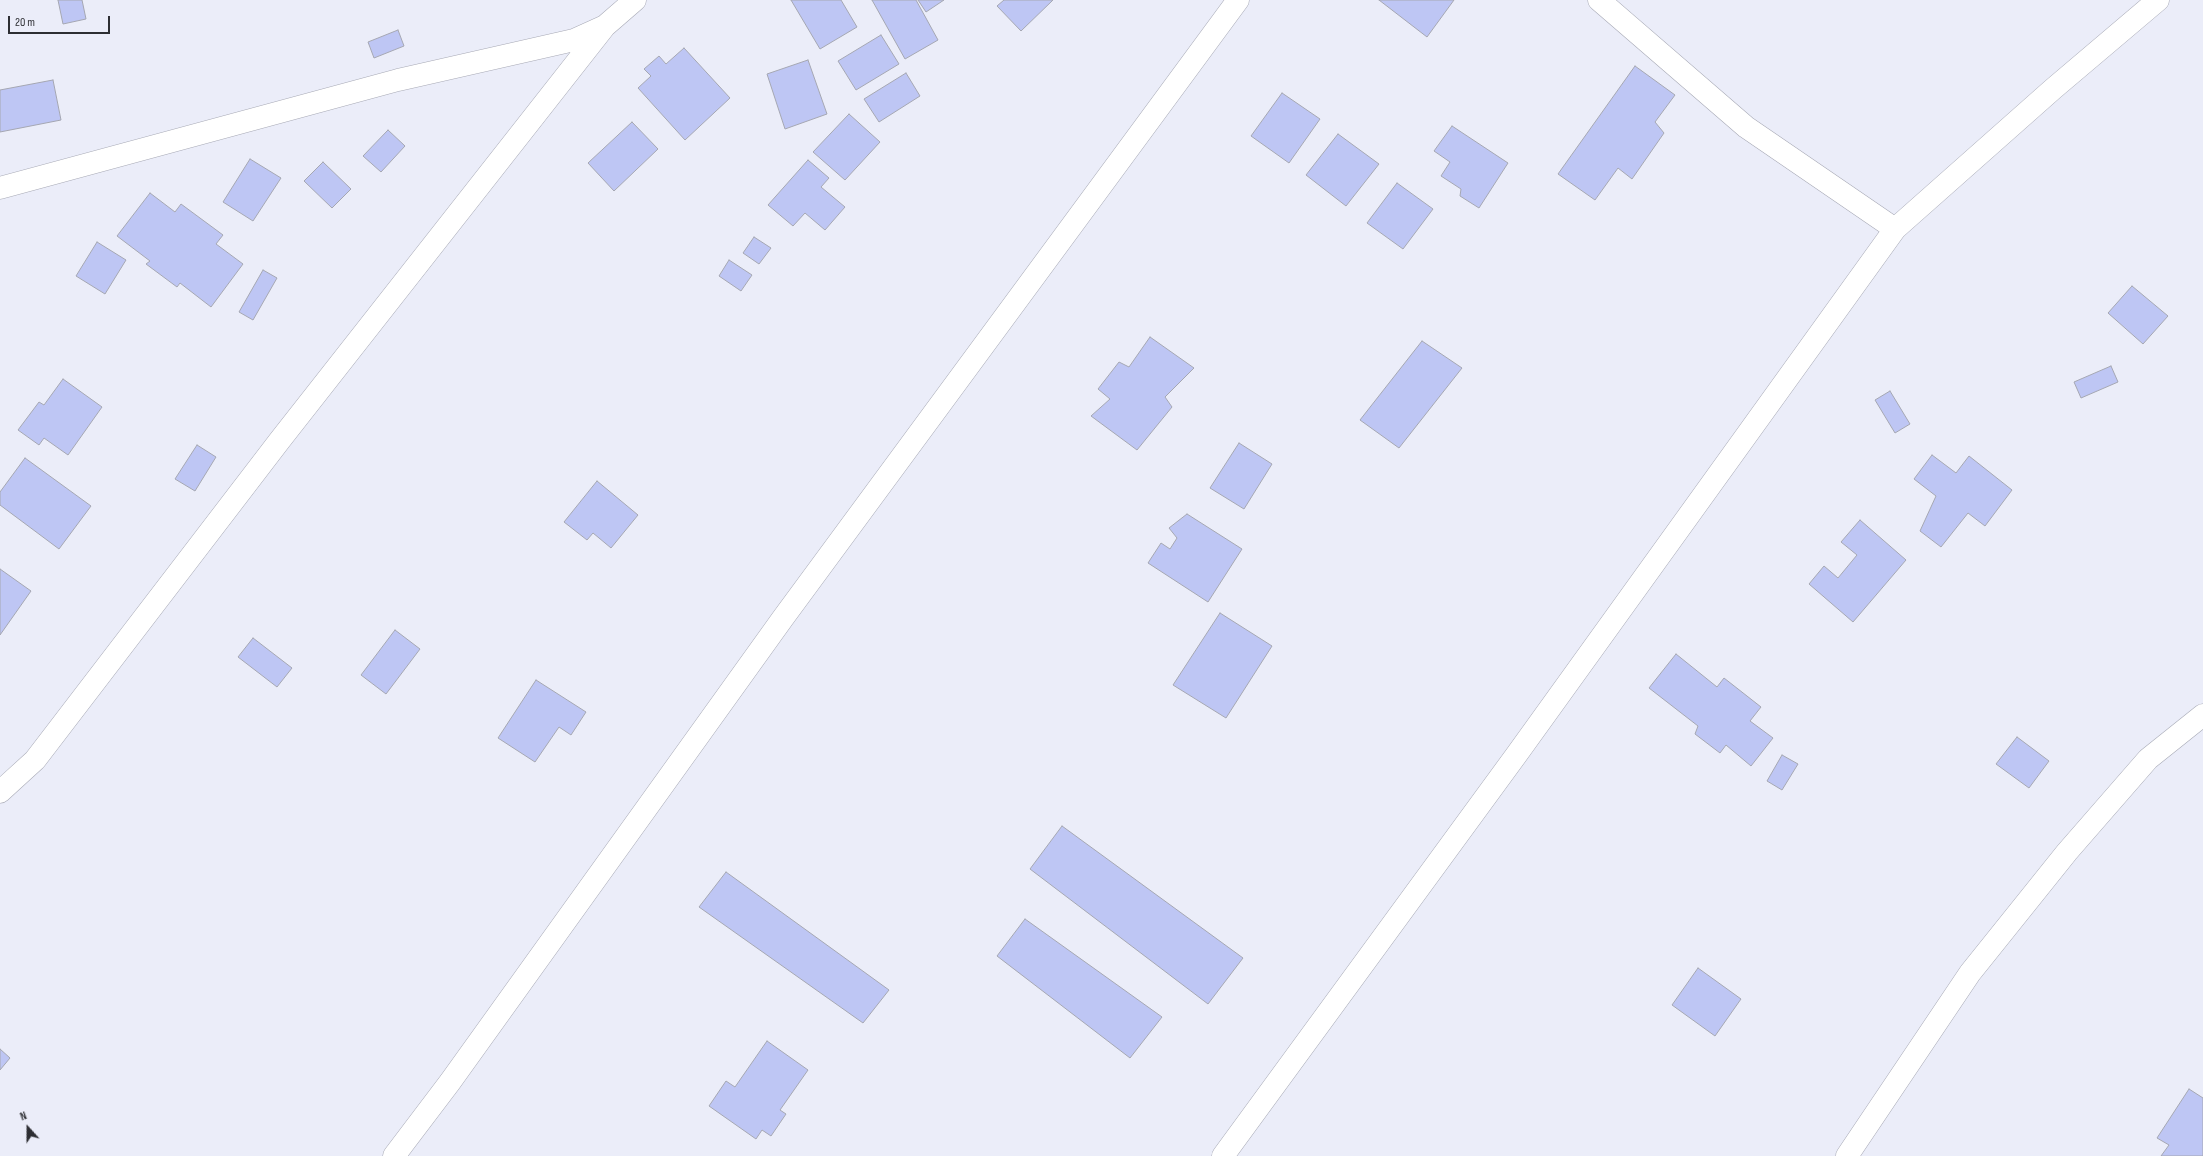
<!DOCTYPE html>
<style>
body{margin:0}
#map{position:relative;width:2203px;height:1156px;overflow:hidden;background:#ebedf9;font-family:"Sofia Sans Condensed",sans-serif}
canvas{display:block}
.north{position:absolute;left:8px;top:1108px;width:40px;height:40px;-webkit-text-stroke:3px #ebedf9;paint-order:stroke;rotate:339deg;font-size:11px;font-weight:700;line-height:16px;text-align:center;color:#2d2e33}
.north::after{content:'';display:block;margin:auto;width:14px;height:18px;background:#2d2e33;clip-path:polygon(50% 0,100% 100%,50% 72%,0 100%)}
.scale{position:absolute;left:8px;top:16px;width:102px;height:18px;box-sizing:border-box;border:2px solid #2d2e33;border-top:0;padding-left:5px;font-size:12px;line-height:14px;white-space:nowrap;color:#2d2e33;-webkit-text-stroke:3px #ebedf9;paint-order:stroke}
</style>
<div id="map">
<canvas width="2203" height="1156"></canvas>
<div class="north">N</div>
<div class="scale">20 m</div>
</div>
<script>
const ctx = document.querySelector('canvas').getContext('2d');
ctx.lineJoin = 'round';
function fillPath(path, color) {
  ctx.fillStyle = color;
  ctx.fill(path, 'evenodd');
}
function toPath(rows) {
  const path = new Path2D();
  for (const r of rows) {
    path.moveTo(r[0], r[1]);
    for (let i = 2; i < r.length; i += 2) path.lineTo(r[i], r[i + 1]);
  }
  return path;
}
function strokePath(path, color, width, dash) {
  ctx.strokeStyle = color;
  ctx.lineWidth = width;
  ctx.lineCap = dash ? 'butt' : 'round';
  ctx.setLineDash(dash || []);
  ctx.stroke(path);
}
const building = toPath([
 [58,0,82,0,86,19,63,24,58,0],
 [791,0,841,0,857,27,820,49,791,0],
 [872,0,916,0,938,40,905,59,872,0],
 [918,0,944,0,926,12,918,0],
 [1004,0,1053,0,1021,31,997,6,1004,0],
 [1379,0,1454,0,1427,37,1379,0],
 [398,30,404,46,374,58,368,42,398,30],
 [881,35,899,64,856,90,838,61,881,35],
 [684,48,730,98,685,140,638,88,651,76,644,69,659,56,666,64,684,48],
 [808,60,827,114,785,129,767,74,808,60],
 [1635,66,1675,95,1655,122,1664,133,1632,179,1618,168,1595,200,1558,174,1635,66],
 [906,73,920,96,879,122,864,99,906,73],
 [53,80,61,120,0,132,0,90,53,80],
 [1282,93,1320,119,1289,163,1251,136,1282,93],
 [849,114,880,142,845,180,813,152,849,114],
 [632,122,658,149,614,191,588,163,632,122],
 [1452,126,1508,163,1479,208,1460,196,1461,189,1441,176,1450,162,1434,151,1452,126],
 [388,130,405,146,381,172,363,156,388,130],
 [1338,134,1379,164,1346,206,1306,175,1338,134],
 [250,159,281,178,253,221,223,202,250,159],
 [808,160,829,178,821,187,845,207,825,230,805,213,793,226,768,205,808,160],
 [323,162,351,189,332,208,304,181,323,162],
 [1397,183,1433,209,1403,249,1367,223,1397,183],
 [150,193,175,212,181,204,223,235,216,244,243,264,211,307,180,283,177,287,146,264,150,261,117,236,150,193],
 [754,237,771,248,759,264,743,253,754,237],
 [97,242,126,260,105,294,76,276,97,242],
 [729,260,752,275,741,291,719,276,729,260],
 [263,270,277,278,253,320,239,312,263,270],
 [2132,286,2168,316,2143,344,2108,313,2132,286],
 [1150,337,1194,368,1165,397,1172,407,1137,450,1091,416,1110,399,1098,389,1119,362,1129,367,1150,337],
 [1422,341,1462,368,1399,448,1360,420,1422,341],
 [2111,366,2118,382,2081,398,2074,382,2111,366],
 [63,379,102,407,68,455,44,438,39,445,18,430,39,402,44,405,63,379],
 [1890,391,1910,424,1895,433,1875,400,1890,391],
 [1239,443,1272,464,1244,509,1210,488,1239,443],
 [197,445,216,457,195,491,175,479,197,445],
 [1932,455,1956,473,1969,456,2012,490,1985,526,1968,513,1941,547,1920,531,1936,496,1914,479,1932,455],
 [25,458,91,506,59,549,0,505,0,492,25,458],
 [597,481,638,515,611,548,593,533,587,540,564,522,597,481],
 [1187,514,1242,549,1208,602,1148,563,1161,543,1170,549,1177,538,1169,528,1187,514],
 [1860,520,1906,560,1853,622,1809,584,1824,566,1838,578,1857,555,1841,542,1860,520],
 [0,569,31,591,0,635,0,569],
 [1220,613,1272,646,1226,718,1173,685,1220,613],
 [395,630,420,649,386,694,361,675,395,630],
 [253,638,292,668,277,687,238,657,253,638],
 [1676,654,1717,687,1724,678,1761,707,1750,721,1773,738,1751,766,1726,745,1720,753,1695,734,1698,726,1649,688,1676,654],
 [536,680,586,712,571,735,559,727,535,762,498,738,536,680],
 [2017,737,2049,761,2029,788,1996,764,2017,737],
 [1782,755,1798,764,1782,790,1767,781,1782,755],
 [1062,826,1243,958,1208,1004,1030,869,1062,826],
 [726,872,889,990,863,1023,699,907,726,872],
 [1025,919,1162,1017,1130,1058,997,956,1025,919],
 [1698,968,1741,999,1715,1036,1672,1005,1698,968],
 [767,1041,808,1070,780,1110,786,1114,771,1136,762,1130,756,1139,709,1106,726,1081,735,1087,767,1041],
 [0,1049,10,1058,0,1070,0,1049],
 [2189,1089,2203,1098,2203,1156,2161,1156,2169,1145,2157,1138,2189,1089]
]);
const minor = toPath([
 [1599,0,1746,127,1895,229],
 [0,188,398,80,574,40,605,26,635,0],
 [0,792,35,760,280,440,605,26],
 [394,1156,450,1082,783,618,1238,0],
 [1223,1156,1517,754,1895,229,2053,89,2158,0],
 [1847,1156,1970,973,2067,852,2148,759,2203,715]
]);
fillPath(building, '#bec6f4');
strokePath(building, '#a5a7b2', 1);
strokePath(minor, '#a7a9b5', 23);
strokePath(minor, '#fff', 22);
</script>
